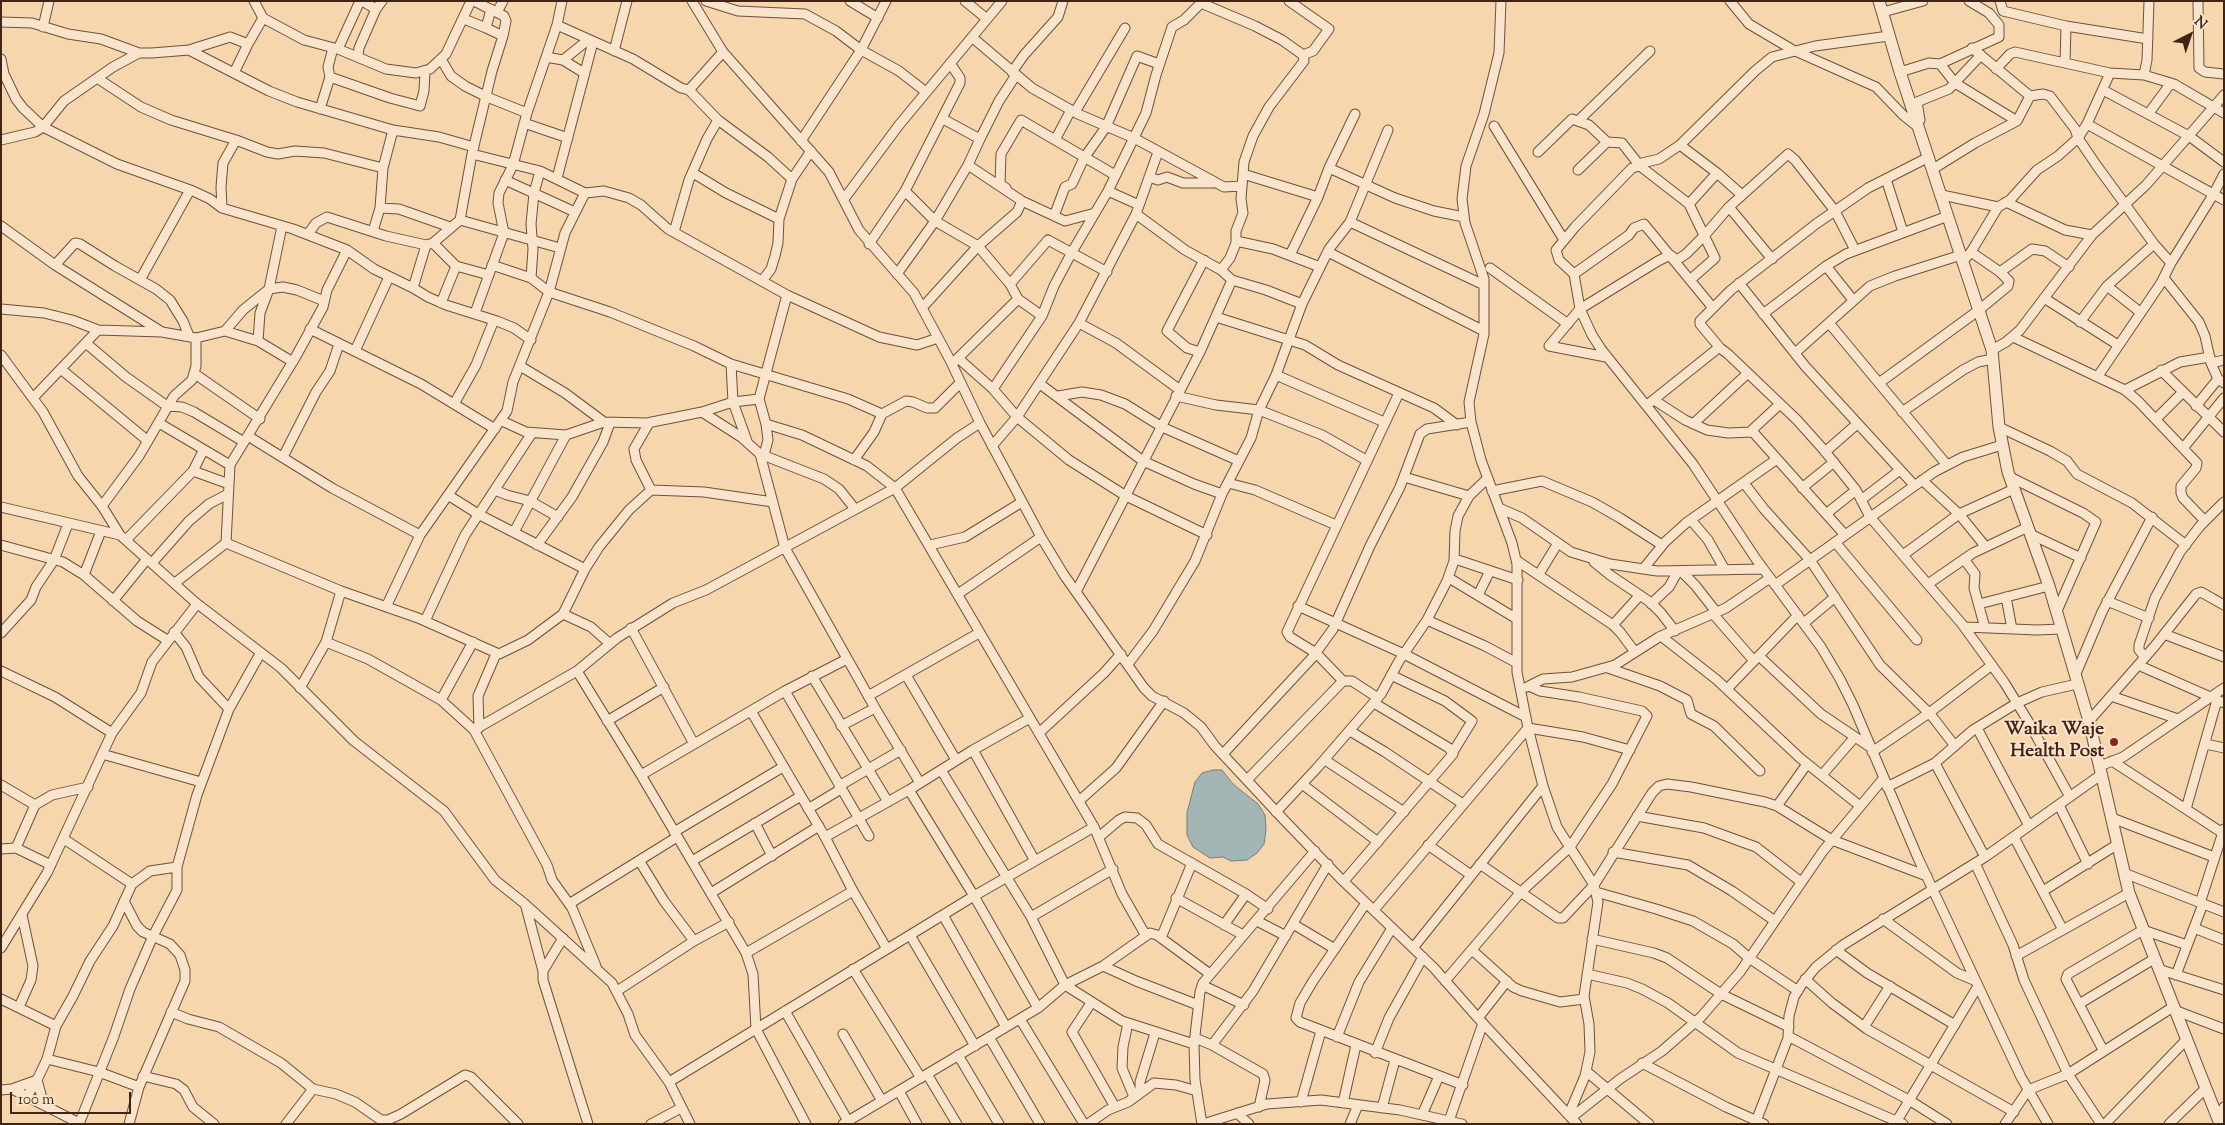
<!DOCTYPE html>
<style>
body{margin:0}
#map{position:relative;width:2225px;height:1125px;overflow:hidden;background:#f5d6ad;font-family:"Sorts Mill Goudy",serif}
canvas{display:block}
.frame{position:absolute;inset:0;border:2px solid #412318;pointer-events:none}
.north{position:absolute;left:2165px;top:10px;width:50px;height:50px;-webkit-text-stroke:4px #f8e4ca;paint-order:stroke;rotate:41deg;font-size:14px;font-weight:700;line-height:20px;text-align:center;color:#412318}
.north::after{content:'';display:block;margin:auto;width:18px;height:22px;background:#412318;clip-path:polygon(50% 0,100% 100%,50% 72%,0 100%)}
.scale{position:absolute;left:10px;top:1092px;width:121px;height:22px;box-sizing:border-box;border:2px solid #412318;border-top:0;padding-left:6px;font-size:15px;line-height:18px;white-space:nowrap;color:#412318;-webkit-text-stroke:4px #f8e4ca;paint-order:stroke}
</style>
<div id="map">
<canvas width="2225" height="1125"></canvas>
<div class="frame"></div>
<div class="north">N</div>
<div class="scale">100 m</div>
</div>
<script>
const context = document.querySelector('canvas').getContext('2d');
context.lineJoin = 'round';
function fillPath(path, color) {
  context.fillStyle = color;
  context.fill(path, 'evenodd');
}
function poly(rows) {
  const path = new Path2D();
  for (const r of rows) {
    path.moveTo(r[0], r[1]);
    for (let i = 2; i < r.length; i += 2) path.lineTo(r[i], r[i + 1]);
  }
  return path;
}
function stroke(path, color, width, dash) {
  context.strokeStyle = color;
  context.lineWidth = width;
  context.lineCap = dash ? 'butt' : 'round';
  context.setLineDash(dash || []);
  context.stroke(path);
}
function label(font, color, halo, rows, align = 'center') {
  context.font = font + ' "Sorts Mill Goudy",serif';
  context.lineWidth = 4;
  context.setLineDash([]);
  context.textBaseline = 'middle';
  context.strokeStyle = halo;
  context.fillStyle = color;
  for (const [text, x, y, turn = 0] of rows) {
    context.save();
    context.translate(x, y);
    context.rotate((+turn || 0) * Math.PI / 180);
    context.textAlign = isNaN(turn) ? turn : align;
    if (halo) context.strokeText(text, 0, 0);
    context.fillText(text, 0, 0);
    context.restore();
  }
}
const water = poly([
 [1213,770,1222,770,1233,784,1258,804,1265,815,1266,830,1264,844,1257,853,1247,860,1231,861,1223,857,1210,858,1193,847,1187,835,1187,813,1195,782,1202,773,1213,770]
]);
fillPath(water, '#a2b6b5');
stroke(water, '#7b7b76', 1);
const minor = poly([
 [254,1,263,18,304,40,338,49,386,69,416,73,430,69,446,54,471,1],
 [362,1,376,9,382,1],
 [474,1,504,16,506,21,503,36],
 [692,1,723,52,829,172,859,230,914,293,950,360,980,423,1041,537,1064,575,1144,688,1152,696,1184,713,1201,727,1215,746,1285,821,1340,878,1434,968,1478,1018,1577,1124],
 [706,1,738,11,805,14,836,31,861,50,899,71,926,92],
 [850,1,878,18],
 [965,1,987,19],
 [1501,1,1499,53,1484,114,1466,166,1462,199,1465,223,1484,279,1484,334,1469,402,1471,422,1481,460,1512,543,1517,564,1517,672,1528,728,1543,786,1557,827,1594,885,1598,902,1584,996,1589,1024,1590,1052,1585,1076,1569,1114],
 [1730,1,1749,24,1793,50,1876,87,1903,115,1918,127],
 [2000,1,2003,11,2066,26,2148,39],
 [2198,1,2199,68,2205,72,2224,74],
 [497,12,503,1],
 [1883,12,1923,1],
 [464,19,486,28],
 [1,22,32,23,68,34,101,39,139,53,152,53,189,50,230,37,248,44,263,18],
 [557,25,633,59,681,88,689,90,718,120,768,157,792,179],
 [43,27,49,1],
 [1889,36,1815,46,1772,57,1755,71,1680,145,1659,159,1642,163,1640,166,1632,168,1575,227,1556,250,1559,260,1574,274,1580,309,1592,335,1601,349,1693,464,1756,559,1821,647,1840,679,1853,705,1918,858,2021,1077,2048,1124],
 [973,38,1032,88,1078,114,1134,138,1224,187,1242,186],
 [1972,48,2030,96,2043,94,2050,96,2075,129,2078,138,2097,166,2154,244,2171,263],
 [338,49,360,1],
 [189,50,269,91,297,102,393,130,439,137,474,147],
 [614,51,627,1],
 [358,56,359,48,376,9],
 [546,57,563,60,584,73],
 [1,59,4,74,16,99,23,108,43,127,64,101,113,67,139,53],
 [441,59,451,76,465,86,487,97,527,113],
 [563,60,588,40],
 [2065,63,2066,26],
 [1940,64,1955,83,2017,121],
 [1996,69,2010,54,2015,52,2110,73,2144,75,2174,84,2224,113],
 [1012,72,1024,55,1058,17,1063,1],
 [1900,72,1929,63,1940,64,1999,37,1999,25,1989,13,1969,1],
 [234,73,248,44],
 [2144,75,2147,60,2149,1],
 [330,77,390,98,420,106,424,91,425,72],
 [97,78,141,107,171,120,236,140,267,152,278,154,295,151,324,153,383,168],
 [689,90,723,52],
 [2103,90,2189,136,2224,162],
 [320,109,330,77,328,67,333,48],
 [1075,112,1125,28],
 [2149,113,2171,83],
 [943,119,980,139,968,165,1022,201,1065,221,1095,213],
 [1920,120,1917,102,1949,89,1981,55],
 [1578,121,1650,51],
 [524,123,568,138],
 [2087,124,2224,200],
 [1494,126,1564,240],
 [980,139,999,101,1016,75],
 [1,140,35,132,43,127,117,164,193,191,210,199,222,208,293,229,347,250,374,269,413,288,428,297,446,305,497,321,514,328,531,340],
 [1055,140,1071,110],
 [801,141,861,50,886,1],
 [1680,145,1717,173,1742,195],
 [1538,152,1572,119,1589,125,1607,142],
 [472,154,540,171,585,193,604,191,629,198,641,205,668,229,787,295,879,337,917,345,938,338],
 [1329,168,1395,198,1434,211,1464,217],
 [1933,169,1975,143,2017,121,2030,96],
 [1578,170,1607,142,1622,143,1640,166,1689,204,1715,258,1690,280],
 [693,173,726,193,779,219],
 [1243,174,1318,197],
 [1149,177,1158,180,1167,177,1183,183,1213,183],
 [557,178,593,42],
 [1886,179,1903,232],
 [505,180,575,212],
 [1006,188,1000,184,1001,154,1021,120,1115,175],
 [905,191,935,221,978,246,1010,284,1018,299,1042,316],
 [1108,191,1139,205],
 [1942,195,1998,207],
 [844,199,899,125,1002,1],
 [2006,202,2065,230,2092,235],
 [1689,204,1717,173],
 [1729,207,1772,259],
 [222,208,221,187,223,163,236,140],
 [380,208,399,209,450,227],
 [1136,214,1185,250,1221,270,1232,280,1266,290,1302,304],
 [1054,216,1065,187,1072,184,1084,158,1106,127,1137,56,1159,64],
 [460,220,560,248],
 [1350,222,1484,285],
 [1,226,55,265,162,332],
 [373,231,380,208,383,168,393,130],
 [674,232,689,180,707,139,718,120],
 [308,234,316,223,327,217,386,236,426,245,433,243,460,220,472,154,492,71,503,36,486,28,491,9],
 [1236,241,1273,249,1320,267],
 [433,243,456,266,489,275],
 [869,244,905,191,960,83,960,78,950,63],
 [1328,252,1484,331],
 [1290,255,1318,197,1329,168,1355,114],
 [1963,261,1971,252,1998,207,2010,200,2037,170,2058,156,2078,138,2087,124,2110,73],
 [55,265,75,243,80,244,115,266,156,289,170,300,183,321,189,336],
 [492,265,531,278,549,292,610,312,694,346,731,364,848,399,882,414],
 [1826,266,1853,300],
 [1490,268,1568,324],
 [1221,270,1230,258,1236,243,1236,231,1243,213,1241,199,1244,162,1253,136,1269,107,1304,61,1303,55,1313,51,1329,29,1289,1],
 [2000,272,2032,249,2045,251,2069,267],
 [897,274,935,221,968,165],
 [1574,274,1629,235,1634,228,1644,224,1713,308],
 [531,278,533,249,531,224,534,193,540,171],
 [2164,278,2199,322,2205,336,2211,363,2218,379,2224,383],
 [140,280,190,190],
 [762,281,771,269,775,256,778,243,779,219,792,179,811,151],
 [1739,283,1805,366,1914,485],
 [1010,284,1048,240,1107,272],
 [2107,286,2140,312],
 [413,288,426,245],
 [2044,298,2118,345],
 [441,303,456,266],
 [922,308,978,246,1017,212,1022,201],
 [1,309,44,313,72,320,98,330,162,332,196,338,225,331,243,310,269,289,283,287,297,290,324,301],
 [475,313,504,233,498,203,499,193,513,165,527,113,557,25,562,1],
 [1763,314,1826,266,1846,254,1948,216],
 [1216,317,1305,345,1338,365,1434,408,1457,425],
 [2080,322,2107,286,2154,244],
 [1079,323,1116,343,1180,390],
 [1829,323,1947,465],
 [310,329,421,384,495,429],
 [225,331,258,341,293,362],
 [2013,337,2125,390,2138,401,2197,463,2196,468,2181,486,2181,493,2183,498,2205,521],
 [258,341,260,313,269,289,282,226],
 [87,344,126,377,167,406,182,407,194,412,244,442],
 [1720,348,1700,324,1700,321,1731,290,1816,224,1868,188,1929,157],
 [1992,350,2006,342,2020,330,2092,235,2146,185,2224,95],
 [355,351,389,277],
 [1200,352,1187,348,1167,331,1204,260],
 [1795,353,1870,286,1895,276,1961,255],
 [1,355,43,412,78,476,102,506,120,535],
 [1606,357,1549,346,1580,309,1658,261,1670,255,1677,260,1686,254,1705,235,1729,207,1788,154,1795,160,1835,211,1855,250],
 [958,358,993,389,1017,417,1069,460,1126,496,1207,535],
 [954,362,1018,299],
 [2211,363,2224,360],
 [731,364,733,402,747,441],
 [520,366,565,393,604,422],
 [62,370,148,441],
 [2161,370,2224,432],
 [195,374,260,419],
 [1276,375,1384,422],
 [2098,376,2161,283,2171,263,2213,195,2224,174],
 [1879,383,1979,310,2008,286,2009,281,2000,272,1971,252],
 [1040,384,1143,461,1194,484,1222,494],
 [993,389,1042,316,1054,286,1072,252,1108,191,1146,113,1156,75,1172,27,1184,20,1201,3,1255,26,1282,40,1303,55],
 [2125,390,2180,362,2210,357],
 [1058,396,1082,392,1101,395,1125,404,1162,427,1239,461],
 [1176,396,1216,405,1259,410,1322,435,1366,460],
 [33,398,98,330],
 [1654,400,1685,420,1707,430,1728,433,1753,432],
 [454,404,476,365,494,320],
 [1780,404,1752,430,1753,432,1845,535],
 [1647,405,1717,349,1720,348,1728,354,1797,420,1823,449,1856,490,1870,517,1962,624,2004,682,2028,721,2070,797],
 [2196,406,2218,379],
 [702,412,741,437,760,454,824,479,839,489,855,509],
 [1902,412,1963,370,1978,362,1993,359],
 [2156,419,2182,393],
 [502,421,526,432,566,435,604,422,647,423,702,412,733,402,759,399],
 [159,423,230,465],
 [649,423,634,449,636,460,651,490],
 [766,424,802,435,867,466,895,488,1094,827,1122,894,1146,936],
 [1693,424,1748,373],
 [1999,427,2050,451,2067,461,2077,474,2132,503,2186,545],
 [248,436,332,488,420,535],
 [992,446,1017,417,1079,323,1136,214,1158,152],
 [2184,447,2224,398],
 [1825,452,1857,424],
 [760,454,785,548,875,708,920,783],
 [764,455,768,440,766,424,759,399,787,295],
 [283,457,316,392,330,371,339,344],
 [854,460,874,432,882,414,906,401,913,402,927,408,935,408,960,383],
 [193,471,229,484],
 [1404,477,1469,496],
 [2010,477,2083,513,2096,522,2057,611],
 [1922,480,1959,514,1985,546],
 [1228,483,1255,490,1336,525],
 [1744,483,1764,509,1810,560,1880,665,1931,715,1955,746],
 [1802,488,1834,462],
 [495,490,507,495,530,501,558,517],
 [1492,491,1542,481,1592,502,1620,518,1662,545],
 [448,495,478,514,585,569],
 [1861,500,1900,470],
 [102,506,139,456,174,396,192,380,196,366,196,338],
 [1,507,120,535,195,602,281,668,354,741,444,811,495,880,525,904,612,983,628,1014,635,1035,669,1082,690,1124],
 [1499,508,1522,518,1571,552,1610,564,1657,571,1763,569],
 [1826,514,1856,490],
 [1691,520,1708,540,1725,570],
 [514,532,566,435],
 [2030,534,2081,558],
 [126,540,193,471,203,451],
 [1835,542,1917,640],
 [226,543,341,591,418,618,499,654,528,640,563,614,585,569,599,547,629,510,651,490,704,492,773,502],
 [226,543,230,465,295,358,323,307,327,290,347,250],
 [1,545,63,562,71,567,84,575,137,621,167,640],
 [537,545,572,497,603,442,610,423],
 [930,545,965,537,1022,502],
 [1903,555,1959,514,2014,489],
 [1455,559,1518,580],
 [1964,559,1975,574,1974,588,1985,628],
 [1516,560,1613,625,1620,632,1635,652],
 [1594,562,1610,575,1650,602,1661,613,1675,631],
 [152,563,189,521,209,504,228,494],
 [1644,568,1665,542,1686,523,1777,459],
 [1681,571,1695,585,1717,613],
 [1539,574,1558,543],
 [84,575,101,531],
 [1449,578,1517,619],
 [175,583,226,543],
 [1928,584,1973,553,2028,527],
 [1775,585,1934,472,1963,457,2002,445],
 [1076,592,1200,352,1232,280],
 [958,594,1041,537],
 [1478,595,1490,571],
 [2006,597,2012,629],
 [113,601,147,559],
 [2107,601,2149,618],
 [1651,604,1669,587,1678,571],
 [1979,604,2049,586],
 [1298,606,1404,654,1526,717],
 [386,607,420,535,507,411,513,382,549,292,565,233,585,193],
 [563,614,591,627,609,643],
 [1714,615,1754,661],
 [1427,620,1485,646,1517,663],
 [425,621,465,535,532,433],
 [1804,623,1835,597],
 [1613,625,1640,595],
 [1965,627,2037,630,2061,629],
 [631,628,694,744],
 [174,632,186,647,199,677,229,709],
 [1,633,31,600,36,587,54,560,68,524],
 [2164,634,2224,657],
 [1661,636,1717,680,1800,758,1860,806],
 [326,642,368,659,441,700,474,730,547,865,552,880,572,908,596,966],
 [1759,656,1821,714,1870,747],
 [2145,657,2139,650,2139,645,2155,598,2180,552,2200,526,2224,502],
 [1128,664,1153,631,1195,561,1222,494,1251,438,1259,410,1276,375,1302,304,1329,249,1350,222,1388,130],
 [2138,665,2224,703],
 [1608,668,1660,686,1687,700,1691,714,1714,726,1760,771],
 [1,671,55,697,112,733],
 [577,671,641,775,746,953,753,974,756,1029,806,1124],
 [906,675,956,760],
 [1391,675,1445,701,1472,721,1453,752],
 [812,676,888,802],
 [2075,676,2102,612,2152,517],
 [1343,681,1316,653,1290,637,1287,632,1399,393],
 [1527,687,1543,679,1572,677,1615,665,1659,637,1726,608,1770,578],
 [300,688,326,642,341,591],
 [1727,689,1798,615],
 [785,691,869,836],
 [868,696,979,633],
 [2111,696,2178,719],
 [441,700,473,642],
 [751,711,825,837,853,891,887,949],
 [607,721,664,687],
 [2089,721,2154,647,2196,594,2201,592,2224,605],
 [841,726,875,708],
 [479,728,478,696,496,654],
 [1977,728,2029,826],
 [474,730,577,671,617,638,673,603,706,590,895,488,957,438,980,423],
 [1350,731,1385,752,1463,804],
 [1039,733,1104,673,1121,654],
 [2206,744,2224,748],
 [973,750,1035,861],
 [1872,752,1929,713,1992,665],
 [102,754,201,782],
 [1223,754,1312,658,1333,629,1370,546,1400,487,1420,434,1427,429,1471,422],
 [1325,760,1404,812],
 [2112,761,2224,834],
 [1935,763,1985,857],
 [2100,766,2123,757,2224,688],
 [941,770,1031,917,1065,985,1122,1021,1194,1044],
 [641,775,785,691,847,659],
 [1822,775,1854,738],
 [1247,780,1343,681,1352,681,1378,698],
 [1302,784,1378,842],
 [1,785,35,805],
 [839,786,901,750],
 [1887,787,1935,763,1973,730,2017,703,2042,692,2077,684],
 [909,790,974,896,1038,1008],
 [1079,801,1116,768,1164,701],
 [2059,805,2088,864],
 [1777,806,1807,764],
 [808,809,841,789],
 [2186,809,2217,700],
 [1276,812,1317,768,1381,694,1399,661,1427,620,1447,581,1454,561,1455,531,1458,516,1469,496,1488,478],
 [1637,816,1704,828,1756,847,1801,882],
 [2112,818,2214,857],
 [755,823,772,856],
 [674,832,783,767],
 [825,837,909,790,973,750,1030,718],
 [1099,837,1119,820,1125,817,1137,818,1146,825,1158,844,1246,894,1268,909],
 [2014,837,2063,930],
 [64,839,132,884],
 [1428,845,1471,875],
 [16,848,35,805,52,795,88,787],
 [1,849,16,848,51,865],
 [1613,852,1688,865,1732,891,1775,921],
 [692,861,801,796],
 [640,862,664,901,694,941],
 [1975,863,2013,945,2024,980,2068,1074,2101,1124],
 [1480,864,1558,918,1563,918,1594,885,1652,793,1659,786,1667,784,1691,787,1765,802,1777,806,1832,840,1927,876],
 [2124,873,2224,912],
 [1344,881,1453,754,1449,748,1374,703],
 [2043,891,2118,844],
 [1596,892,1656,909,1693,921,1733,944,1749,958,1798,991],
 [711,893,819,826],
 [1176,898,1243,935],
 [124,901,137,926,143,932,170,944,180,955,185,970,185,981,139,1087,129,1124],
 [1366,903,1313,981,1300,1003,1296,1018,1300,1022,1463,1085],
 [2200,903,2224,829],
 [569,904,677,837],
 [526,907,543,971,543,980,588,1124],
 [1374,910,1528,728,1583,737,1630,750],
 [943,915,1006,1027],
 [1031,917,1113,869],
 [1883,919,1957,973,1976,981],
 [1257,921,1286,936],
 [1293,924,1335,949],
 [1224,925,1246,894],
 [2194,928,2224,940],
 [910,935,975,1046],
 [1161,938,1192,863],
 [1592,939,1654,953,1667,958,1721,994,1789,1027],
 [1,948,47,873,112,733,141,693,152,662,197,604],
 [1413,948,1543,786],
 [1472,950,1513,987,1522,991,1560,1002,1584,999],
 [1836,950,1867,973,1955,1025],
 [746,953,853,891],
 [2016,956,2129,893],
 [1103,966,1136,981,1198,1005],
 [853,969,921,1078],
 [2158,969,2224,990],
 [543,971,563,938],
 [1587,974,1627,983,1642,989,1668,1003,1738,1053,1903,1124],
 [2176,975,2203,904],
 [1805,979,1832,1003,1867,1029,2014,1112],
 [1445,981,1521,892,1570,847,1612,784,1647,716,1642,711,1579,697,1540,691,1529,686],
 [1202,985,1244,1005],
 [617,991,694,941,729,922],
 [1,999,56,1026],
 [1091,1003,1072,1032,1115,1107],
 [2079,1004,2154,959],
 [19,1007,31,980,33,966,22,915],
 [2174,1010,2224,1029],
 [785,1011,848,1121],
 [171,1012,188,1019,219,1027,281,1063,313,1089,336,1094,355,1102,381,1120,388,1120,401,1114,465,1075,471,1077,518,1124],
 [1478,1018,1507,981],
 [1020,1019,1084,1124],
 [1128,1023,1123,1047,1122,1068,1134,1097],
 [1864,1027,1890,986],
 [843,1034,882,1101],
 [1788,1036,1909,1100,1947,1124],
 [989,1037,1040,1124],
 [1337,1037,1359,982,1392,928],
 [1195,1038,1212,1045,1263,1074,1265,1080,1259,1107],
 [1212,1045,1253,991,1328,864],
 [2103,1050,2068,983,2066,979,2068,974,2143,930,2187,945],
 [1375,1053,1389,1018,1423,957],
 [958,1055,999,1124],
 [47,1059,99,1072,139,1087],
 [1642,1063,1726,1107,1764,1124],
 [1586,1071,1649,1124],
 [927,1074,957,1124],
 [143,1076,176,1084,184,1090,193,1107,214,1124],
 [669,1082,974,896,1094,827],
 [12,1089,37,1080,44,1105],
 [1,1090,12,1089,79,1123],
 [899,1091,917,1124],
 [1140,1093,1140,1082,1155,1033],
 [27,1096,37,1080,47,1059,56,1026,73,996,90,961,113,926,132,884,150,871,177,867],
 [1301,1102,1321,1031],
 [1343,1103,1356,1045],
 [1382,1108,1395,1060],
 [1237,1113,1249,1124],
 [1422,1115,1439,1076],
 [1572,1117,1620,1079,1662,1051,1701,1017,1740,972,1823,851,1883,779],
 [2218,1120,2224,1107],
 [1449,1121,1483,1023],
 [79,1124,114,1036,130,989,153,936,177,890,177,867,197,795,229,709,260,654],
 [286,1124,313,1089],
 [651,1124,681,1108],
 [843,1124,1038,1008,1065,985,1103,966,1150,933,1157,935,1210,974],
 [1088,1124,1108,1110,1128,1102,1154,1083,1176,1085,1197,1091],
 [1202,1124,1195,1080,1194,1044,1200,992,1203,983,1315,851],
 [1203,1124,1267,1104,1321,1100,1400,1110,1462,1124],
 [1350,1124,1358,1105],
 [1755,1124,1788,1038,1789,1016,1794,997,1802,984,1816,967,1843,945,1985,857,2102,774],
 [1895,1124,1978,986],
 [2005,1124,2028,1090,2068,1074,2173,1007],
 [2105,1124,2186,1040],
 [2169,1124,2205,1089]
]);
const tertiary = poly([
 [1879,1,1900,72,1992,350,1999,427,2008,472,2049,586,2089,721,2129,893,2220,1124]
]);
stroke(minor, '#6e503d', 11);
stroke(tertiary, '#6e503d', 13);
stroke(minor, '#f8e4ca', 9);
stroke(tertiary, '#f8e4ca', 11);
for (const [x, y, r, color] of [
 [2114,742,5,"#8f2418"]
]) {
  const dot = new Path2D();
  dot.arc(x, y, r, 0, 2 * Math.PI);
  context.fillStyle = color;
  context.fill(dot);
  stroke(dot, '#f8e4ca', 2);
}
label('bold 19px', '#412318', '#f8e4ca', [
 ["Waika Waje",2104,731],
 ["Health Post",2104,753]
], 'right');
</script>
